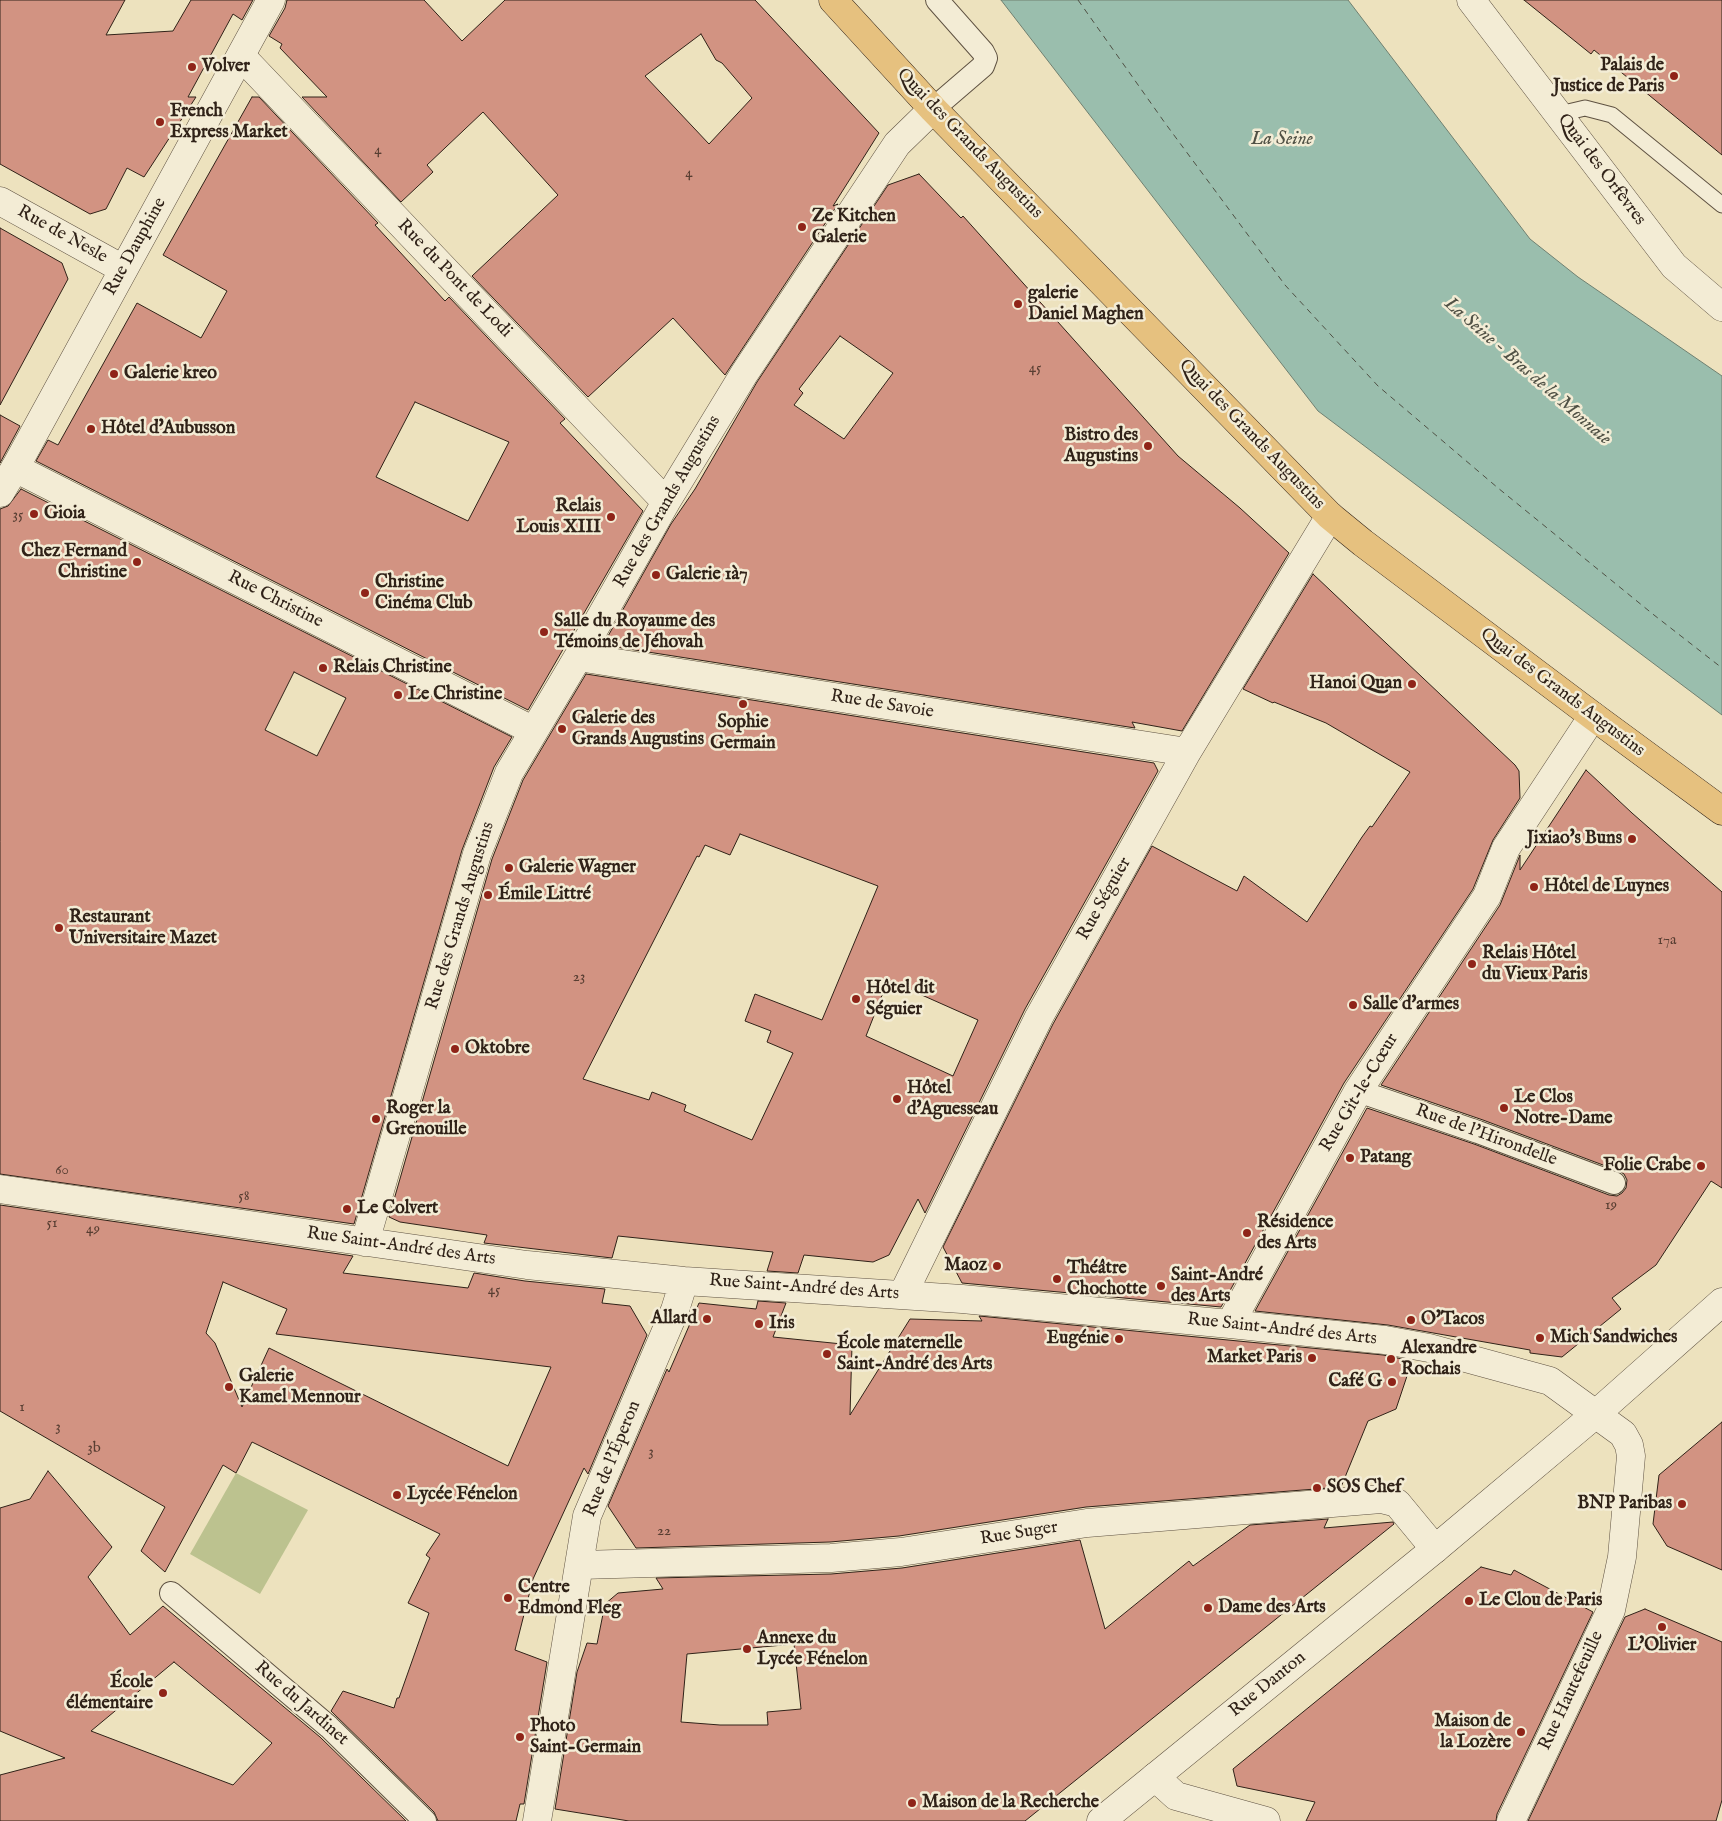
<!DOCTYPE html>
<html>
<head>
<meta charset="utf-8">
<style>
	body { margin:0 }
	canvas { display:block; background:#ede2be }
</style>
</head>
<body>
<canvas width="1722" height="1821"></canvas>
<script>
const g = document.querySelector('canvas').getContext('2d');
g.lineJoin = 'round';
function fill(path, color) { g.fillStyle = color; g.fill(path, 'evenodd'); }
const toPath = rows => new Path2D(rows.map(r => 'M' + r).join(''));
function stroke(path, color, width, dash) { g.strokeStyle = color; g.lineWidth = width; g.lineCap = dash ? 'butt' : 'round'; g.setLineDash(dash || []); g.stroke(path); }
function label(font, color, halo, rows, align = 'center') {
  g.font = font + ' "IM FELL English",serif'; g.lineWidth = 5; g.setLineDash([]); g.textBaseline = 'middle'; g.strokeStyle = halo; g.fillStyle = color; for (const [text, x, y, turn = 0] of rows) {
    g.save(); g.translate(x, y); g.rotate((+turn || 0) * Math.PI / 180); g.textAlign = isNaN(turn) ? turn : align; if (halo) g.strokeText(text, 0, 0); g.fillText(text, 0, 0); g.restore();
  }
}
fill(toPath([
	[236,1473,308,1510,260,1594,190,1554]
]), '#bcc28f');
const water = toPath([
	[1001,0,1348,0,1530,239,1578,277,1722,376,1722,715,1318,411,1001,0]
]);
fill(water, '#9abead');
stroke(water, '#708071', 1);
stroke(toPath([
	[1078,0,1165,123,1285,285,1378,386,1498,488,1654,615,1722,668]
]), '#505145', 1, [6, 5]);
const building = toPath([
	[0,0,125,0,106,35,173,31,191,0,253,0,242,20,233,14,188,97,196,97,144,177,127,168,106,209,90,214,0,164,0,0],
	[287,0,424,0,462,41,505,0,755,0,879,133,833,206,838,204,725,375,673,318,588,397,472,276,558,195,483,112,427,165,433,172,401,202,302,97,327,97,280,48,282,44,269,36,285,8,287,0],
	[701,34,716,60,722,63,752,98,709,144,645,76,701,34],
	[1524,0,1722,0,1722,155,1594,50,1591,54,1524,0],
	[252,97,259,97,378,223,375,225,445,301,449,297,565,419,560,423,643,511,528,710,36,461,48,440,58,445,137,303,201,338,227,291,163,255,252,97],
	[415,402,509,442,468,521,376,477,415,402],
	[919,174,961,218,963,216,1178,456,1240,508,1289,553,1182,731,1132,722,1135,728,603,645,671,524,695,489,757,382,888,185,919,174],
	[840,336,893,373,844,439,794,405,803,393,799,389,840,336],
	[0,228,62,263,68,279,0,405,0,228],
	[0,415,20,426,0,463,0,415],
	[21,489,512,737,494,767,462,850,354,1224,0,1174,0,509,8,506,21,489],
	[294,672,346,698,317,756,265,730,294,672],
	[1313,574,1515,765,1519,771,1520,798,1493,840,1473,889,1344,1083,1221,1307,962,1283,943,1247,1053,1024,1152,846,1237,891,1244,876,1307,922,1362,837,1370,826,1372,827,1410,772,1326,723,1274,702,1273,703,1243,689,1313,574],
	[586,674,1154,763,1158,771,1025,1009,925,1213,918,1199,889,1255,873,1262,804,1255,798,1273,767,1271,773,1252,618,1236,612,1258,484,1243,487,1235,400,1222,389,1217,492,859,523,780,586,674],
	[740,834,878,886,822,1020,755,994,745,1021,771,1031,767,1042,793,1053,752,1140,684,1111,686,1105,652,1092,649,1100,583,1079,697,856,699,857,705,845,730,855,740,834],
	[888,980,978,1020,953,1076,866,1036,888,980],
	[1586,770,1632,813,1722,892,1722,1188,1711,1181,1656,1265,1612,1298,1621,1309,1562,1357,1530,1353,1530,1350,1388,1325,1255,1311,1367,1108,1474,1144,1609,1195,1617,1196,1622,1193,1626,1188,1627,1180,1624,1174,1619,1171,1483,1120,1381,1085,1500,905,1520,855,1520,870,1586,770],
	[0,1205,353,1256,343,1273,468,1288,474,1273,525,1281,605,1289,602,1303,630,1306,647,1335,588,1474,584,1468,533,1579,515,1650,547,1662,524,1804,520,1804,516,1821,438,1821,434,1812,331,1711,343,1691,394,1708,397,1698,399,1698,429,1613,408,1603,430,1558,426,1555,440,1534,252,1442,236,1473,223,1465,165,1572,141,1551,165,1507,0,1411,0,1205],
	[223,1282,287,1309,276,1334,551,1367,508,1466,269,1348,242,1407,215,1343,206,1333,223,1282],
	[758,1301,786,1303,773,1337,852,1345,850,1415,910,1319,982,1321,979,1316,1228,1340,1383,1355,1412,1361,1396,1409,1368,1421,1341,1487,1086,1507,899,1536,830,1542,636,1548,608,1506,667,1369,669,1372,699,1303,756,1309,758,1301],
	[1722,1422,1722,1570,1667,1546,1653,1524,1659,1475,1722,1422],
	[48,1471,112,1547,88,1577,130,1635,163,1606,320,1737,406,1821,0,1821,0,1775,65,1758,0,1731,0,1508,30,1499,48,1471],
	[174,1662,272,1743,233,1785,91,1731,174,1662],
	[1328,1519,1324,1528,1393,1522,1394,1524,1025,1821,629,1821,555,1809,577,1672,587,1643,597,1644,605,1604,618,1593,663,1589,656,1578,831,1574,902,1568,1080,1540,1105,1629,1189,1561,1193,1566,1250,1525,1328,1519],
	[794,1644,801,1709,767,1712,768,1725,720,1725,681,1722,687,1654,794,1644],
	[1481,1567,1511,1575,1514,1570,1593,1612,1497,1814,1496,1821,1306,1821,1315,1802,1237,1786,1233,1769,1481,1567],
	[1645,1609,1722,1642,1722,1800,1716,1821,1528,1821,1625,1617,1645,1609]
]);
fill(building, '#d29382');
stroke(building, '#302218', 1);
const service = toPath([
	[1560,117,1568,112,1585,108,1612,115,1722,205]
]);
const pedestrian = toPath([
	[933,109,983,66,986,58,983,52,937,0],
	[1358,1091,1478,1132,1614,1183],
	[171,1593,329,1727,425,1821]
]);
const minor = toPath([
	[1471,0,1674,266,1722,307],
	[241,56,666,502],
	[0,201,123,269],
	[15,468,534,731],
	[578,657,1187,752],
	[0,1189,527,1265,684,1281,962,1299,1230,1324,1385,1340,1429,1348,1550,1381,1623,1434,1629,1445,1631,1456,1622,1557,1611,1610,1511,1821],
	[365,1242,477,854,509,773,578,657,666,502,744,374,897,144,933,109],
	[903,1294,1039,1017,1187,752,1330,516],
	[1230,1324,1358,1091,1487,896,1506,848,1593,716],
	[580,1565,831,1558,901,1552,1087,1523,1381,1499,1397,1503,1435,1549],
	[1155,1777,1176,1796,1266,1821],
	[537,1821,587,1516,675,1310,684,1281]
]);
const tertiary = toPath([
	[0,493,15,468,271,0],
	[1101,1821,1435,1549,1597,1413,1722,1302]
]);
const primary = toPath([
	[833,0,933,109,1330,516,1363,543,1593,716,1722,811]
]);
stroke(service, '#5f5242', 17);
stroke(pedestrian, '#5f5242', 24);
stroke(minor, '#5f5242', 29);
stroke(tertiary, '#5f5242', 29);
stroke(primary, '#302218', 29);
stroke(service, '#f3ecd5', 15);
stroke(pedestrian, '#f3ecd5', 22);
stroke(minor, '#f3ecd5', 28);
stroke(tertiary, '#f3ecd5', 28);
stroke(primary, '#e6c17f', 28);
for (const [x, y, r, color] of [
	[192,67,5,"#8f2418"],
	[1674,76,5,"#8f2418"],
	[160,122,5,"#8f2418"],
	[802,227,5,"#8f2418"],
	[1018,304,5,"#8f2418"],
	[114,374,5,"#8f2418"],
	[91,429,5,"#8f2418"],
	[1148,446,5,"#8f2418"],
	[34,514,5,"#8f2418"],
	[611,517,5,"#8f2418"],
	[137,562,5,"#8f2418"],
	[656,575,5,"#8f2418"],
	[365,593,5,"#8f2418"],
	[544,632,5,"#8f2418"],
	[323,668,5,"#8f2418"],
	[1412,684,5,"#8f2418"],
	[398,695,5,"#8f2418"],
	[743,704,5,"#8f2418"],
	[562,729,5,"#8f2418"],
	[1632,839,5,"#8f2418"],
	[509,868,5,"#8f2418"],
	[1534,887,5,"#8f2418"],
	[488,895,5,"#8f2418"],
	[59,928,5,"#8f2418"],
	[1472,964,5,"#8f2418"],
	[856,999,5,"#8f2418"],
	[1353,1005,5,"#8f2418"],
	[455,1049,5,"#8f2418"],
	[897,1099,5,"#8f2418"],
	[1504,1108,5,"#8f2418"],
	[376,1119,5,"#8f2418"],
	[1350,1158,5,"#8f2418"],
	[1701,1166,5,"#8f2418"],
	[347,1209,5,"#8f2418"],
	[1247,1233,5,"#8f2418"],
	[997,1266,5,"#8f2418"],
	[1057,1279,5,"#8f2418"],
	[1161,1286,5,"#8f2418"],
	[707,1319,5,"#8f2418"],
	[1411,1320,5,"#8f2418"],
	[759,1324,5,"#8f2418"],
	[1540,1338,5,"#8f2418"],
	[1119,1339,5,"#8f2418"],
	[827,1354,5,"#8f2418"],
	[1312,1358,5,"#8f2418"],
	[1391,1359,5,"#8f2418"],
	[1392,1382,5,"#8f2418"],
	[229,1387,5,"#8f2418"],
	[1317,1488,5,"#8f2418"],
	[397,1495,5,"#8f2418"],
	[1682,1504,5,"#8f2418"],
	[508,1598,5,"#8f2418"],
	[1469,1601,5,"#8f2418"],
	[1208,1608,5,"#8f2418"],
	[1662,1627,5,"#8f2418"],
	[747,1649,5,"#8f2418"],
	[163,1693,5,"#8f2418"],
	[1521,1732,5,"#8f2418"],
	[520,1737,5,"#8f2418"],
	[912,1803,5,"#8f2418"]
]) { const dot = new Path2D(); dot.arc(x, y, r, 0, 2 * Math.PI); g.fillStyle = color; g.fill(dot); stroke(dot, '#f3ecd5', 2); }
label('15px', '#583e32', null, [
	["4",378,151],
	["4",689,174],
	["45",1035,369],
	["35",18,516],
	["17a",1667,941],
	["23",579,978],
	["60",62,1171],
	["58",244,1197],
	["19",1611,1206],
	["51",52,1224],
	["49",93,1230],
	["45",494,1291],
	["1",22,1408],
	["3",58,1428],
	["3b",94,1449],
	["3",651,1453],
	["22",664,1532]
]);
label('bold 18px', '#302218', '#f3ecd5', [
	["Palais de",1664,66,"right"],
	["Justice de Paris",1664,87,"right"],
	["Volver",202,67],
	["French",170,112],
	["Express Market",170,133],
	["Ze Kitchen",812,217],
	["Galerie",812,238],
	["galerie",1028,294],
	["Daniel Maghen",1028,315],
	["Galerie kreo",124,374],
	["Hôtel d'Aubusson",101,429],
	["Bistro des",1138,436,"right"],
	["Augustins",1138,457,"right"],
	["Relais",601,507,"right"],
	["Louis XIII",601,528,"right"],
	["Gioia",44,514],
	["Chez Fernand",127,552,"right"],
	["Christine",127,573,"right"],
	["Galerie 1à7",666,575],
	["Christine",375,583],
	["Cinéma Club",375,604],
	["Salle du Royaume des",554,622],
	["Témoins de Jéhovah",554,643],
	["Relais Christine",333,668],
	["Hanoi Quan",1402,684,"right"],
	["Le Christine",408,695],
	["Galerie des",572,719],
	["Grands Augustins",572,740],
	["Sophie",743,723,"center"],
	["Germain",743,744,"center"],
	["Jixiao's Buns",1622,839,"right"],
	["Galerie Wagner",519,868],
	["Hôtel de Luynes",1544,887],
	["Émile Littré",498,895],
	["Restaurant",69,918],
	["Universitaire Mazet",69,939],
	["Relais Hôtel",1482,954],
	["du Vieux Paris",1482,975],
	["Hôtel dit",866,989],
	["Séguier",866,1010],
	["Salle d'armes",1363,1005],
	["Oktobre",465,1049],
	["Hôtel",907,1089],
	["d'Aguesseau",907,1110],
	["Le Clos",1514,1098],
	["Notre-Dame",1514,1119],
	["Roger la",386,1109],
	["Grenouille",386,1130],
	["Patang",1360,1158],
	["Folie Crabe",1691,1166,"right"],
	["Le Colvert",357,1209],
	["Résidence",1257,1223],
	["des Arts",1257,1244],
	["Maoz",987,1266,"right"],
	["Théâtre",1067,1269],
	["Chochotte",1067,1290],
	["Saint-André",1171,1276],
	["des Arts",1171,1297],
	["Allard",697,1319,"right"],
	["O'Tacos",1421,1320],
	["Iris",769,1324],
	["Mich Sandwiches",1550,1338],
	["Eugénie",1109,1339,"right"],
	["École maternelle",837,1344],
	["Saint-André des Arts",837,1365],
	["Alexandre",1401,1349],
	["Rochais",1401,1370],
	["Market Paris",1302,1358,"right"],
	["Galerie",239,1377],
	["Kamel Mennour",239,1398],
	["Café G",1382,1382,"right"],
	["SOS Chef",1327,1488],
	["Lycée Fénelon",407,1495],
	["BNP Paribas",1672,1504,"right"],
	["Centre",518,1588],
	["Edmond Fleg",518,1609],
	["Le Clou de Paris",1479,1601],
	["Dame des Arts",1218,1608],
	["Annexe du",757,1639],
	["Lycée Fénelon",757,1660],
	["L'Olivier",1662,1646,"center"],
	["École",153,1683,"right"],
	["élémentaire",153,1704,"right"],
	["Maison de",1511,1722,"right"],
	["la Lozère",1511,1743,"right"],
	["Photo",530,1727],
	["Saint-Germain",530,1748],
	["Maison de la Recherche",922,1803]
], 'left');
label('18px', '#302218', '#f3ecd5', [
	["Quai des Grands Augustins",969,144,46],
	["Quai des Orfèvres",1601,170,53],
	["Rue de Nesle",62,235,29],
	["Rue Dauphine",136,247,-61],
	["Rue du Pont de Lodi",454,279,46],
	["Quai des Grands Augustins",1251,435,46],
	["Rue des Grands Augustins",668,502,-60],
	["Rue Christine",275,600,27],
	["Quai des Grands Augustins",1562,693,37],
	["Rue de Savoie",882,705,9],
	["Rue Séguier",1105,899,-61],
	["Rue des Grands Augustins",461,916,-73],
	["Rue Gît-le-Cœur",1360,1093,-59],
	["Rue de l'Hirondelle",1486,1136,20],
	["Rue Saint-André des Arts",401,1247,8],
	["Rue Saint-André des Arts",804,1288,4],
	["Rue Saint-André des Arts",1282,1330,6],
	["Rue de l'Éperon",613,1459,-68],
	["Rue Suger",1019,1534,-9],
	["Rue Danton",1268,1685,-39],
	["Rue Hautefeuille",1572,1691,-65],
	["Rue du Jardinet",301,1704,41]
]);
label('italic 19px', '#505145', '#f3ecd5', [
	["La Seine",1282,140],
	["La Seine - Bras de la Monnaie",1527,372,41]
]);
</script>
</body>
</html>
